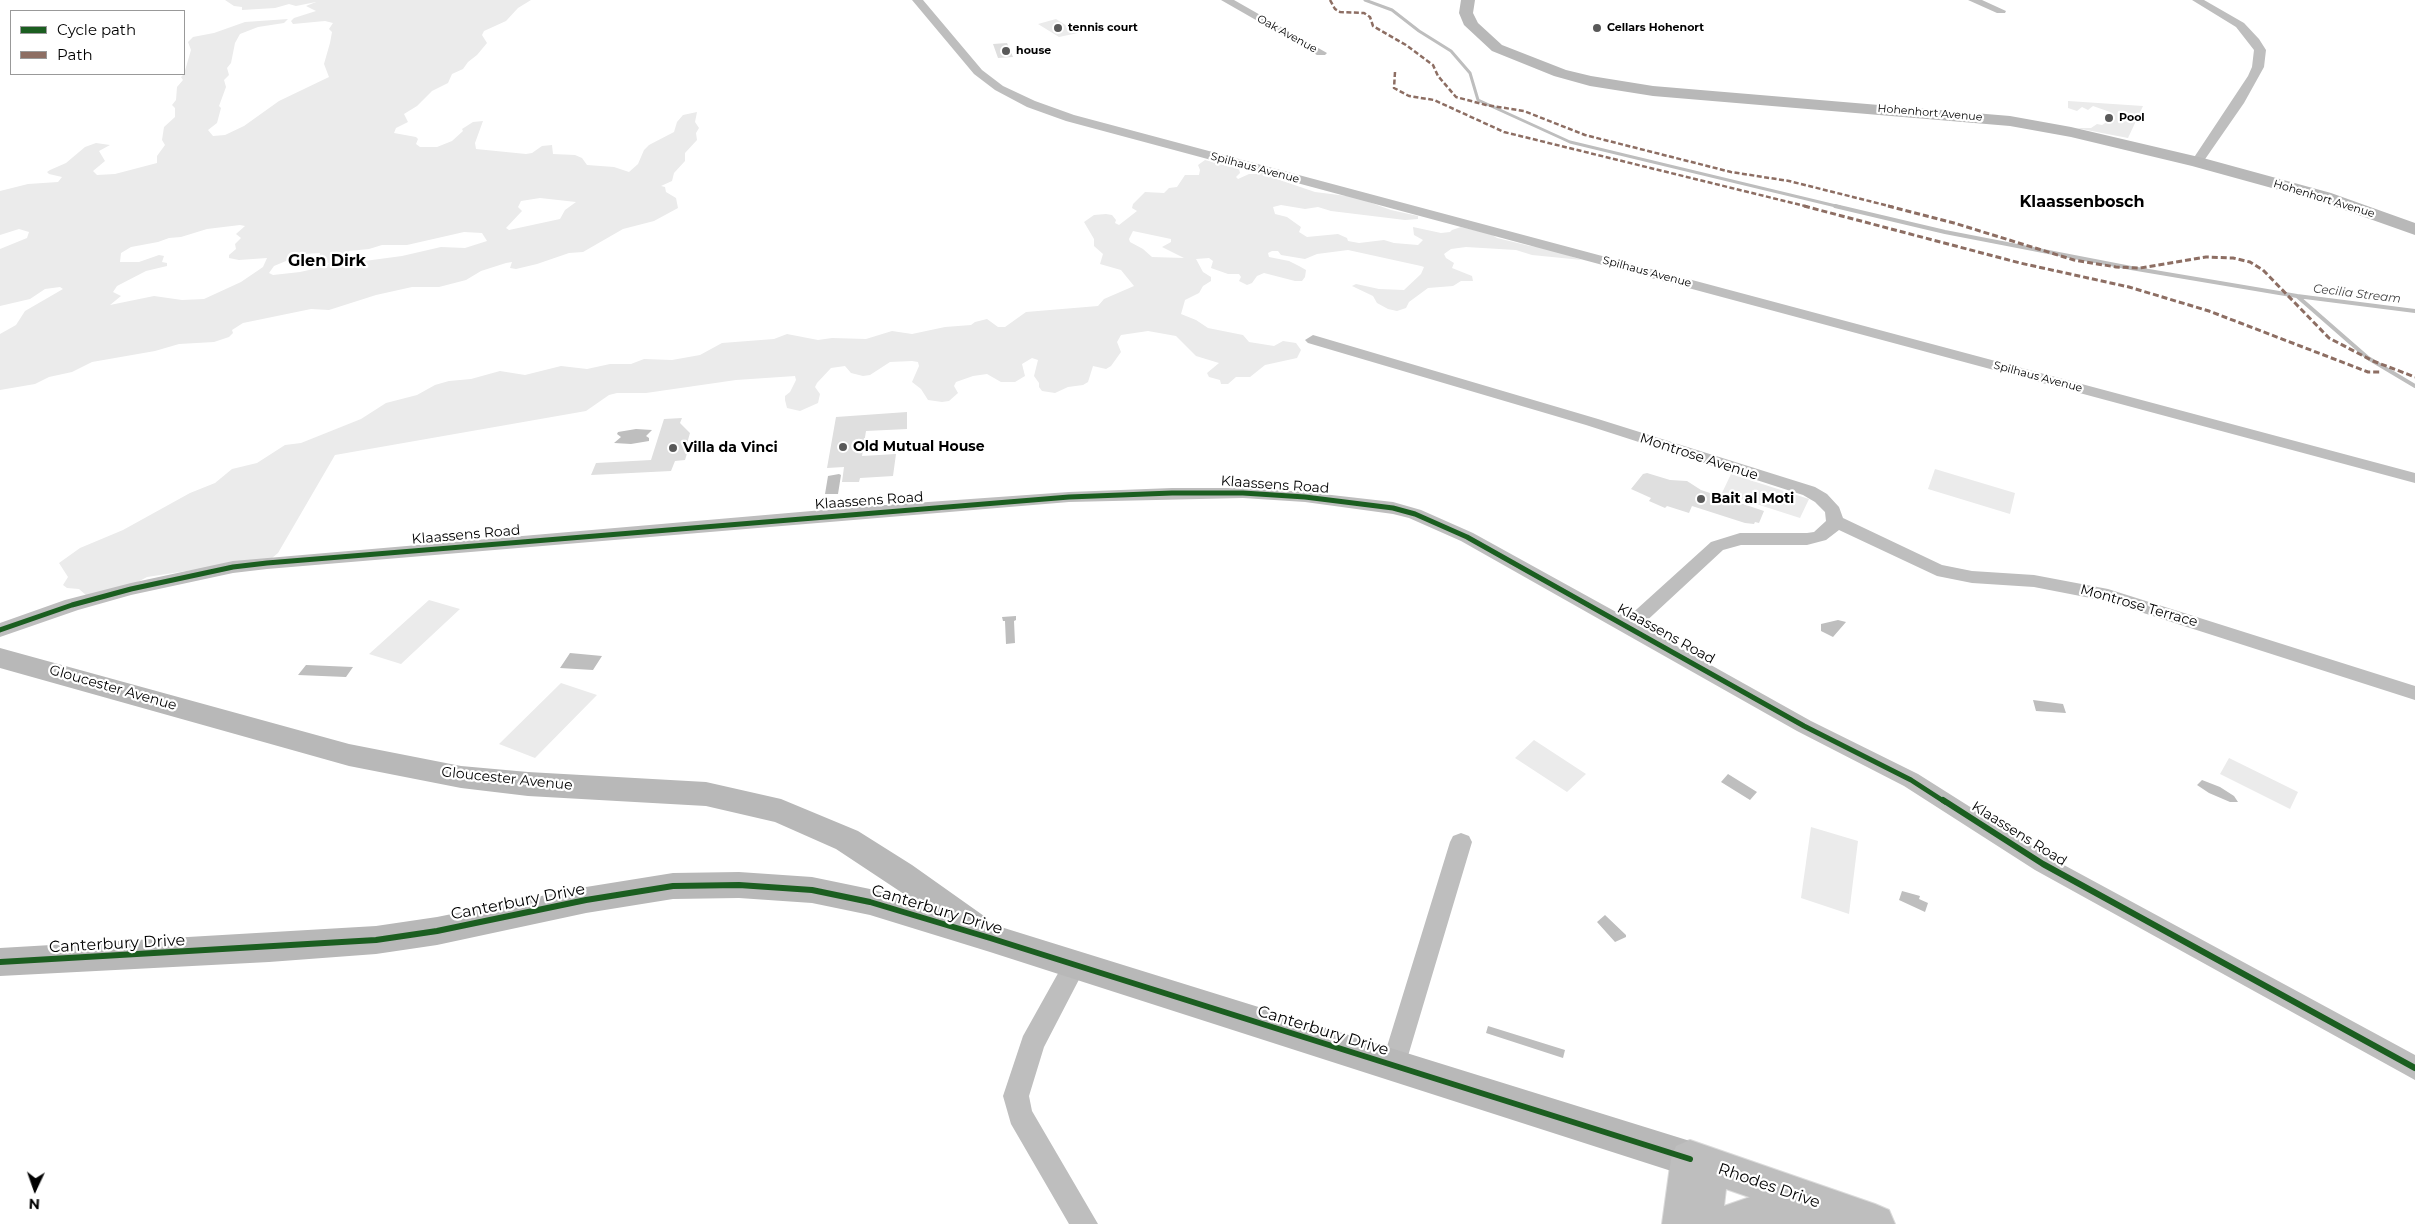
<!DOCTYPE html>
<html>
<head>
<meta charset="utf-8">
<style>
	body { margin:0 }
	#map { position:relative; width:2415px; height:1224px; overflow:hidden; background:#fff; font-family:Montserrat,sans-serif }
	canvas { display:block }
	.legend { position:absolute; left:10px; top:10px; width:175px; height:65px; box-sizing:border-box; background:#fff; border:1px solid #999; margin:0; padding:6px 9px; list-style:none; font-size:15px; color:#000 }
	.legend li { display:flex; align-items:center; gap:10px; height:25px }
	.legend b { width:25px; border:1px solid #999 }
	.north { position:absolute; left:10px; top:1164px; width:50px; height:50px; -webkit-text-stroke:4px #fff; paint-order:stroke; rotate:183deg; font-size:14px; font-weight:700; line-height:20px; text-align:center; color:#000 }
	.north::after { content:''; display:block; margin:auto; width:18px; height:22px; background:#000; clip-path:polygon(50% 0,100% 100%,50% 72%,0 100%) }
</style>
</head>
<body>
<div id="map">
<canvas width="2415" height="1224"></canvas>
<ul class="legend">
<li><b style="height:6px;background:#1b5e20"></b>Cycle path</li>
<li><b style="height:6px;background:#8d6e63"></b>Path</li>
</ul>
<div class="north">N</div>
</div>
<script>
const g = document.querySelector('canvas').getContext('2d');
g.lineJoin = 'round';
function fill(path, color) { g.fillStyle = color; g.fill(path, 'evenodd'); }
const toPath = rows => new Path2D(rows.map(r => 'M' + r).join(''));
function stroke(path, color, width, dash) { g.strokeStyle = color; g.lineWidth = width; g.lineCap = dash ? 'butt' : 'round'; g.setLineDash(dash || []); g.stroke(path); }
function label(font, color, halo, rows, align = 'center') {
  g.font = font + ' Montserrat,sans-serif'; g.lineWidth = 4.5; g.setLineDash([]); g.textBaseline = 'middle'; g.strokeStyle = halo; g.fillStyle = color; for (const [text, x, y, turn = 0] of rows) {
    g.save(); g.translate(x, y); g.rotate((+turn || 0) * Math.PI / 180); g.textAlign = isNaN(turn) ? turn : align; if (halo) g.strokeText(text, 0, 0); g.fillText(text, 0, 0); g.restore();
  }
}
fill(toPath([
	[225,0,531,0,518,8,506,21,484,31,482,35,487,43,477,55,468,62,463,69,452,74,448,83,432,91,417,106,404,114,408,122,396,128,394,133,416,137,418,139,416,144,420,147,437,147,452,141,463,131,462,129,473,122,483,121,475,143,476,149,526,154,532,153,542,146,552,145,553,154,575,155,582,158,587,165,614,167,629,172,638,164,644,150,649,145,674,132,677,122,683,115,697,112,695,122,699,128,696,133,697,140,685,153,685,161,674,173,672,181,661,186,665,187,666,192,676,198,678,208,654,221,623,229,583,252,569,253,537,264,516,269,510,268,512,262,506,263,481,271,466,280,439,287,412,287,376,295,329,310,311,309,243,323,232,330,233,333,229,337,214,342,179,344,155,351,92,362,72,372,49,377,35,384,0,390,0,334,16,325,25,311,63,289,60,287,45,289,30,299,0,306,0,249,27,238,29,232,19,229,0,235,0,191,28,184,58,182,62,177,49,174,47,172,50,170,66,163,85,147,96,143,110,145,99,151,105,161,93,171,97,175,115,174,157,163,157,156,165,145,162,140,164,127,175,117,175,108,172,105,176,100,177,87,183,80,181,77,184,74,191,50,188,42,193,37,214,33,245,22,288,19,284,23,258,27,240,34,235,43,231,63,227,68,229,75,224,80,226,87,219,106,221,108,217,123,208,130,213,136,225,135,244,126,279,101,329,77,324,64,330,43,332,32,329,29,333,23,325,21,293,24,291,21,294,18,316,11,306,6,316,2,296,6,289,4,275,8,242,10,242,7,234,6],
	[540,198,576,202,565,210,560,219,509,230,506,228,522,211,518,207,521,201],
	[240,225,245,226,236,234,241,238,235,244,236,249,229,255,229,258,239,260,267,258,263,267,241,282,204,299,182,300,154,296,110,305,121,296,113,292,117,286,146,271,167,266,167,263,162,262,164,256,159,255,139,262,120,262,121,253,131,247,158,242,169,238,181,237,207,229],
	[464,232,482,233,487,241,465,248,441,247,402,256,342,264,349,251,369,249,382,245,407,245],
	[320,253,319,261,329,263,327,266,300,272,273,275,269,273,274,266,286,261,304,254],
	[1056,19,1078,33,1059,37,1038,24],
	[2068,101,2143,106,2128,138,2076,128,2091,128,2097,124,2102,125,2113,118,2106,115,2110,112,2093,106,2088,110,2082,107,2077,111,2068,108],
	[1205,160,1239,169,1240,173,1236,177,1238,179,1249,174,1262,174,1315,192,1355,197,1391,210,1418,216,1418,219,1405,220,1331,211,1318,207,1305,209,1281,205,1273,207,1275,214,1287,217,1301,227,1299,232,1307,237,1338,234,1347,238,1348,241,1359,243,1384,240,1394,243,1418,245,1423,240,1414,235,1413,227,1441,233,1450,232,1452,230,1461,227,1491,234,1497,238,1530,246,1543,247,1582,260,1532,255,1516,250,1466,247,1451,249,1444,254,1446,258,1454,263,1452,268,1472,276,1473,281,1461,281,1453,286,1428,288,1409,302,1406,308,1397,311,1388,309,1377,303,1373,296,1352,286,1356,284,1379,289,1404,290,1421,274,1424,267,1421,266,1348,250,1317,254,1305,259,1281,255,1278,251,1272,251,1268,253,1269,257,1289,261,1299,266,1306,270,1305,277,1302,281,1295,281,1264,273,1257,276,1252,283,1247,285,1239,281,1241,277,1239,274,1228,274,1211,268,1213,261,1209,258,1196,259,1203,272,1211,277,1211,281,1203,286,1199,293,1185,300,1181,314,1196,320,1208,328,1243,335,1249,342,1274,346,1283,341,1296,343,1301,350,1297,358,1265,365,1250,377,1236,377,1228,384,1221,384,1220,380,1209,377,1207,373,1219,363,1196,356,1176,336,1148,331,1121,335,1117,342,1121,352,1111,366,1106,369,1093,366,1088,382,1083,385,1068,387,1055,393,1042,391,1039,387,1039,383,1034,376,1038,360,1032,358,1022,364,1025,376,1015,382,1001,382,987,374,973,376,956,382,954,386,958,393,949,401,942,402,928,400,921,389,912,382,919,366,918,362,912,361,890,362,870,375,863,376,851,373,845,366,831,368,817,383,815,387,820,394,818,403,800,411,787,408,785,400,785,396,790,392,796,380,795,376,736,380,646,393,617,393,609,395,586,411,335,455,278,553,272,558,147,577,134,584,87,596,79,589,67,588,63,585,68,577,59,563,80,548,123,530,190,493,215,483,232,469,257,463,285,445,301,443,361,419,386,403,417,395,435,385,449,381,471,379,500,371,525,375,561,366,587,369,610,364,631,364,644,359,672,360,700,355,722,343,774,339,787,334,818,340,832,338,866,339,892,331,912,334,945,327,971,325,975,322,987,319,998,327,1005,327,1026,312,1098,306,1104,299,1134,286,1121,270,1100,264,1103,254,1094,246,1094,239,1084,222,1094,215,1106,214,1112,215,1116,220,1115,223,1119,225,1137,211,1132,208,1133,204,1145,192,1164,193,1169,188,1177,187,1185,175,1199,175,1200,170,1198,165],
	[1133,231,1171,239,1171,242,1162,247,1184,258,1152,257,1143,249,1130,242,1129,239],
	[1935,469,2015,493,2010,514,1928,489],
	[1731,474,1809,499,1800,518,1722,493],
	[429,600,460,609,401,664,369,654],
	[561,683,597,695,535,758,499,744],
	[1534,740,1586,774,1567,792,1515,758],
	[2229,758,2298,792,2290,809,2220,774],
	[1811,827,1858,841,1849,914,1801,898]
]), '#ebebeb');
fill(toPath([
	[636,429,652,430,646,436,649,438,649,441,631,444,614,443,621,437,617,434,618,432],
	[839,474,841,475,838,494,825,494,828,476],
	[1016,616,1016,620,1014,621,1015,643,1006,644,1005,621,1003,621,1002,617],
	[1838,620,1846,622,1833,637,1821,631,1821,624],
	[570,653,602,656,593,670,560,668],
	[306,665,353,667,346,677,298,675],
	[2033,700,2063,704,2066,713,2036,711],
	[1728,774,1757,792,1750,800,1721,782],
	[2202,780,2220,787,2234,796,2238,802,2230,802,2209,793,2197,785],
	[1902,891,1920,896,1919,899,1928,903,1925,912,1899,900],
	[1605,915,1626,935,1626,937,1615,942,1597,922],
	[1488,1026,1565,1050,1563,1058,1486,1033]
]), '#bebebe');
stroke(toPath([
	[1365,0,1392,10,1419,31,1451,51,1470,73,1478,100,1570,142,1840,207]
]), '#bebebe', 3);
stroke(toPath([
	[1835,206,1945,232,2131,268,2297,296,2368,358,2415,386],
	[2297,296,2415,311]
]), '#bebebe', 4);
fill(toPath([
	[1007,43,1013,57,998,58,993,44],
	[907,412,907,429,866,431,862,456,896,454,893,476,860,478,859,482,842,482,844,467,827,468,836,417],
	[682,418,680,423,690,433,686,447,689,447,685,460,675,461,671,471,591,475,596,463,651,460,664,419],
	[1647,473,1670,480,1687,481,1701,490,1764,511,1759,523,1755,522,1754,524,1745,523,1692,506,1689,513,1667,506,1665,508,1649,501,1651,498,1631,489,1643,474]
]), '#dfdfdf');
const primary = toPath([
	[1690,1140,1875,1204,1889,1210,1895,1224,1662,1224,1671,1159,1676,1146,1690,1140],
	[1726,1189,1749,1197,1750,1197,1724,1206,1726,1189]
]);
stroke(primary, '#dbdbdb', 2);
fill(toPath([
	[912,0,923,0,982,70,1003,86,1035,101,1074,115,2415,473,2415,483,1066,121,1027,107,995,90,974,74,912,0],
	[1221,0,1234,0,1327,53,1325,55,1317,55,1221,0],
	[1968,0,1982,0,2006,11,2005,13,1997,13,1968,0],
	[2192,0,2204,0,2244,23,2259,39,2266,50,2264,67,2244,103,2201,165,2197,166,2191,162,2248,76,2252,67,2254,50,2236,27,2192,0],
	[1313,335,1598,419,1815,487,1827,494,1839,507,1843,518,1942,565,1972,571,2034,575,2108,589,2415,686,2415,700,2106,601,2034,587,1972,583,1937,576,1839,530,1826,540,1807,545,1741,545,1723,550,1641,626,1811,721,1918,774,2051,858,2415,1055,2415,1080,2035,870,1904,786,1797,731,1461,541,1409,518,1393,514,1305,502,1243,498,1069,502,267,569,233,573,131,595,78,610,0,637,0,623,65,600,131,583,233,561,858,507,1069,492,1172,488,1243,488,1305,492,1393,502,1421,510,1473,533,1627,618,1711,542,1740,533,1807,533,1814,532,1826,521,1825,512,1815,502,1803,495,1586,425,1308,343,1305,340,1313,335],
	[1461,833,1469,836,1472,842,1405,1066,1402,1074,1393,1078,1384,1074,1381,1066,1450,842,1453,836,1461,833],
	[1074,956,1082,959,1086,966,1044,1047,1029,1096,1032,1111,1098,1224,1069,1224,1011,1124,1003,1096,1023,1036,1066,959,1074,956]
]), '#bebebe');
fill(toPath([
	[1461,0,1475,0,1473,13,1478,23,1502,45,1566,70,1591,76,1653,86,2010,116,2071,127,2203,158,2331,193,2415,223,2415,235,2319,201,2192,166,2071,137,2010,126,1653,96,1590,86,1554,76,1492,51,1464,25,1459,13,1461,0],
	[0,648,349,744,461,766,528,772,706,782,781,799,858,831,912,865,984,916,988,923,1690,1141,1703,1146,1708,1159,1703,1172,1690,1177,990,952,870,915,812,903,739,898,673,899,586,913,437,945,376,954,269,962,0,976,0,948,376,926,437,917,586,887,673,873,739,872,812,877,870,889,916,902,836,849,775,822,706,806,528,796,461,788,349,766,0,668,0,648]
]), '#b8b8b8');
fill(primary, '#bebebe');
stroke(toPath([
	[1330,0,1335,9,1340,12,1364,13,1370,17,1373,26,1406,45,1433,65,1438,76,1456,97,1486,105,1524,111,1585,135,1731,172,1789,181,1893,207],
	[1395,72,1394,88,1409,96,1434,100,1504,132,1809,207]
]), '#8d6e63', 2.5, [5, 2.5]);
stroke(toPath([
	[1804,206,2020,263,2129,287,2209,311,2368,372,2382,372],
	[1888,206,1954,223,2074,260,2116,267,2140,268,2206,257,2233,258,2250,262,2263,270,2329,338,2373,361,2415,377]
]), '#8d6e63', 3, [6, 3]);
stroke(toPath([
	[0,630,72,605,131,589,233,567,267,563,1069,497,1172,493,1243,493,1305,497,1393,508,1415,514,1467,537,1804,726,1911,780,1945,802]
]), '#1b5e20', 5);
stroke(toPath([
	[1943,800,2043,864,2415,1068],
	[0,962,376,940,437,931,586,900,673,886,739,885,812,890,870,902,990,938,1690,1159]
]), '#1b5e20', 6);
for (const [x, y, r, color] of [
	[1058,28,5,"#595959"],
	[1597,28,5,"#595959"],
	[1006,51,5,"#595959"],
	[2109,118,5,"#595959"],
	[843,447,5,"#595959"],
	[673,448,5,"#595959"],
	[1701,499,5,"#595959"]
]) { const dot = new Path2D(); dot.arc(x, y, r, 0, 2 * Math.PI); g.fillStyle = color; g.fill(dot); stroke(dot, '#fff', 2); }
label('bold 11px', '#000', '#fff', [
	["tennis court",1068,28],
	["Cellars Hohenort",1607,28],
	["house",1016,51],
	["Pool",2119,118]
], 'left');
label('11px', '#000', '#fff', [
	["Oak Avenue",1287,34,29],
	["Hohenhort Avenue",1930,113,5],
	["Spilhaus Avenue",1255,168,15],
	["Hohenhort Avenue",2324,199,17],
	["Spilhaus Avenue",1647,272,15],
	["Spilhaus Avenue",2038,377,15]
]);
label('italic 12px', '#434343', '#fff', [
	["Cecilia Stream",2357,294,7]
]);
label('bold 14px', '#000', '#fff', [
	["Old Mutual House",853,447],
	["Villa da Vinci",683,448],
	["Bait al Moti",1711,499]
], 'left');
label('14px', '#000', '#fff', [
	["Montrose Avenue",1699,457,18],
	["Klaassens Road",1275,485,4],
	["Klaassens Road",869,501,-4],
	["Klaassens Road",466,535,-5],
	["Montrose Terrace",2139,606,16],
	["Klaassens Road",1666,634,29],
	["Gloucester Avenue",113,688,16],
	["Gloucester Avenue",507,779,6],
	["Klaassens Road",2019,834,32]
]);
label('bold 16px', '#000', '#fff', [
	["Klaassenbosch",2082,202],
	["Glen Dirk",327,261]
]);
label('16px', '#000', '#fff', [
	["Canterbury Drive",518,902,-11],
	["Canterbury Drive",937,910,17],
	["Canterbury Drive",117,944,-3],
	["Canterbury Drive",1323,1031,17],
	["Rhodes Drive",1769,1186,19]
]);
</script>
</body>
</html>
